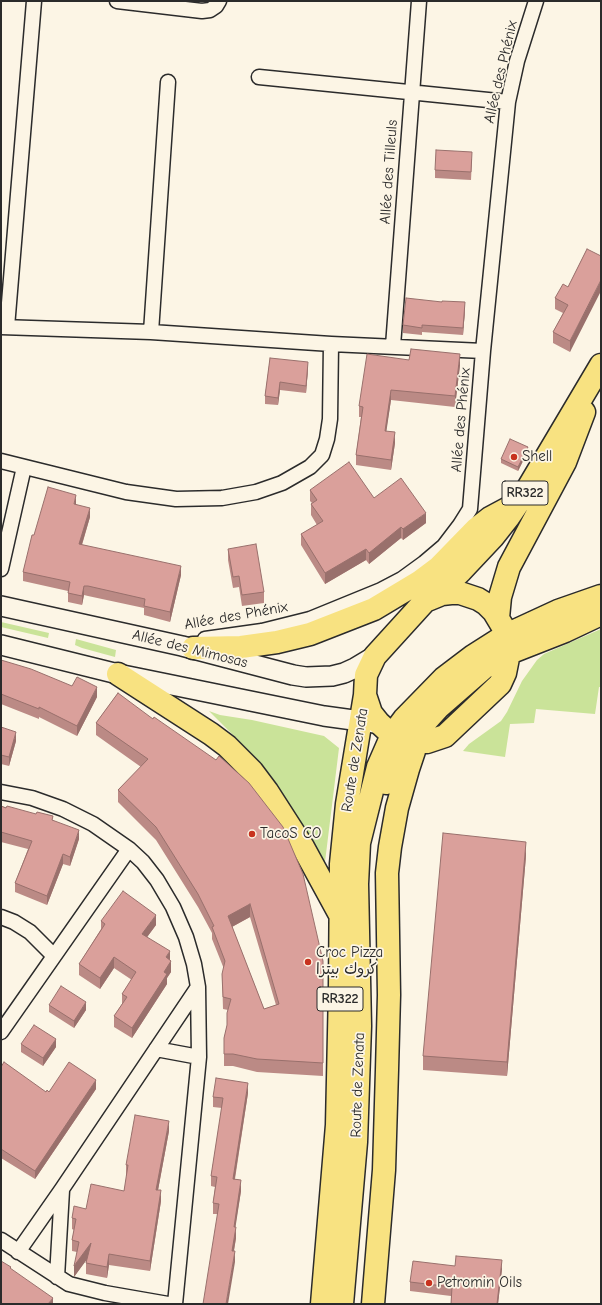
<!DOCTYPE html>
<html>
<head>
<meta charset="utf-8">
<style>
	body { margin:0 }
	#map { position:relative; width:602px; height:1305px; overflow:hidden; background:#fcf5e5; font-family:"Comic Neue",sans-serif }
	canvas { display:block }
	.frame { position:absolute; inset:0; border:2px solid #2b2b2b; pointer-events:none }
</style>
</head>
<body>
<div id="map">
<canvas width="602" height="1305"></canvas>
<div class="frame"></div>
</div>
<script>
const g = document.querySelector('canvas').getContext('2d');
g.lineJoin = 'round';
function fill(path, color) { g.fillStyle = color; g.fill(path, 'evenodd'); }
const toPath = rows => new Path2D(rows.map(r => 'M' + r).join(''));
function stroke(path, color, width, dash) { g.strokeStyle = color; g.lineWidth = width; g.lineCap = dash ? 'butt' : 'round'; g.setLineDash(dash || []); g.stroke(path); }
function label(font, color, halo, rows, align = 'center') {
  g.font = font + ' "Comic Neue","Playpen Sans Arabic",sans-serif'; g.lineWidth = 3.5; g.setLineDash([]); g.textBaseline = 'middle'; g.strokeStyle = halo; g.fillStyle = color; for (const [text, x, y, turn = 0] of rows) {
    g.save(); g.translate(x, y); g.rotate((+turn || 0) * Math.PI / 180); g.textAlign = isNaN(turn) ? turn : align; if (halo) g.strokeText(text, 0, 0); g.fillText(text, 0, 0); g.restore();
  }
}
fill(toPath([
	[1,622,49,633,48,638,1,627],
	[601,629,601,687,599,687,595,714,536,709,534,723,510,724,505,757,463,751,469,744,501,721,507,712,522,681,537,660,544,654],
	[76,639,116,650,115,657,82,648,75,645],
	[209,711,220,715,252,720,324,736,339,748,325,862,316,850,280,792,238,740]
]), '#cae399');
const minor = toPath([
	[117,1,202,11,210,10,216,6,219,1],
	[259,77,508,102],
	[1,327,151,332,331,344,483,351],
	[7,327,34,1],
	[151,332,168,82],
	[393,346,419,1],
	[1,461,126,492,176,499,222,498,256,492,282,483,310,467,322,455,327,439,330,419,331,344],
	[1,569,24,467],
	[205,639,262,631,310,619,381,590,402,579,424,563,444,546,460,525,470,509,483,351,508,102,517,61,536,1],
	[1,792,32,798,63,809,93,824,129,849,143,862,157,880,173,907,186,937,194,964,198,987,199,1057,175,1304],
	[1,917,14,922,30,932,54,956],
	[1,1032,129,849],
	[156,1049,199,1057],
	[1,1240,69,1284,105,1293,168,1304],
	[18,1252,62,1189,198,987],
	[57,1277,62,1190]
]);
const secondary = toPath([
	[1,606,182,646,293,675,306,677,332,676,344,673,355,668,375,656],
	[1,645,118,674,324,716,375,723]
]);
const primary = toPath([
	[451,593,460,593,478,599,486,604,494,612,503,627,508,644,509,653,505,673,500,684,445,736,427,742,408,741,392,735,379,723,371,713,365,695,366,675,375,656,425,601,442,594,451,593],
	[434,597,461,571,493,537,508,518,525,493,601,365],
	[498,618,500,597,509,567,565,462,584,412],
	[193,648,241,647,277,642,310,634,374,609,419,582,439,567,476,529,490,518,518,503],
	[118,674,211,734,227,746,252,771,267,791,303,847,339,913],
	[386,783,408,741,438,708,485,667,509,653,565,631,601,614],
	[322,1304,337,1125,340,988,341,864,347,804,365,695],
	[342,1304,356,1142,360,1026,357,884,359,843,378,767,392,735,404,719,444,678,473,656,506,635,558,611,601,596],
	[373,1304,384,1170,387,1070,389,995,387,873,390,847,397,808,408,769,414,751]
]);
stroke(minor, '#2b2b2b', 17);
stroke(secondary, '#2b2b2b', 22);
stroke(primary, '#2b2b2b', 25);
stroke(minor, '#fcf5e5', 14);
stroke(secondary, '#fcf5e5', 19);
stroke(primary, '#f8e281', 22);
fill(toPath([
	[472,159,471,180,435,178,435,170],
	[601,160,601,174,600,173,600,162],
	[587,249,570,352,553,343,553,332,563,313,555,309,555,298,568,287],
	[442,302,465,310,463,335,422,332,422,335,403,333,403,325],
	[270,358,308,369,306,393,280,390,278,405,265,404,265,396],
	[409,360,460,365,455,407,391,400,386,431,395,443,391,470,356,465,356,455,361,417,359,417,359,406],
	[528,451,518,471,501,463,501,459],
	[310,490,374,498,426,523,403,540,401,538,369,564,366,560,325,584,301,545,301,534,317,525,311,515,311,504,312,503,310,501],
	[76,504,90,517,82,545,181,575,170,622,144,615,144,608,88,596,84,595,82,605,68,602,68,591,23,581,23,572,34,535],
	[228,549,264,592,264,603,242,606,239,587,233,588,228,560],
	[1,660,97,697,77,736,39,717,39,719,1,704],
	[118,693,323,961,323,1076,257,1072,233,1066,224,1066,224,1038,227,1026,228,1010,223,1009,222,974,224,969,212,939,212,933,198,907,156,840,118,802,118,790,141,767,96,735,96,723],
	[250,917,276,1005,264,1009,232,927],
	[1,727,16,741,9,766,1,764],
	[1,806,53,820,79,839,70,866,63,864,47,905,15,892,15,883,28,849,1,842],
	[526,856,507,1076,423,1070,423,1056],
	[101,921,156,925,147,937,170,960,171,972,167,978,167,984,132,1038,114,1027,114,1016,122,1004,122,994,132,980,114,968,100,989,79,975,79,964,101,929],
	[49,1005,86,1010,74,1028,49,1012],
	[21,1044,56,1047,43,1066,21,1052],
	[1,1067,46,1092,96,1089,35,1179,1,1158],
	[248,1093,235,1179,241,1191,235,1227,236,1238,234,1251,235,1262,217,1214,213,1214,213,1203,215,1187,211,1186,211,1176,222,1108,213,1107,213,1097],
	[169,1131,158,1190,161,1201,150,1271,109,1265,107,1278,86,1274,86,1260,74,1277,77,1252,72,1251,72,1240,74,1230,72,1229,72,1218,86,1209,124,1191,127,1176,126,1176,126,1165],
	[455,1266,502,1269,498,1304,451,1304,451,1296,410,1291,410,1282]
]), '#bb8a85');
fill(toPath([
	[601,280,601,291,570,352,570,341],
	[465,302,465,310,463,335,463,328],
	[460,354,460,365,455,407,455,396],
	[308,362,308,369,306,393,306,386],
	[280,382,280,390,278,405,278,398],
	[391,390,391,400,385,441,385,431],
	[395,432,395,443,391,470,391,460],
	[528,447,528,451,518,471,518,467],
	[76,495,76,505,74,504],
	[90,508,90,517,79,554,79,544],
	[426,513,426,523,403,540,403,529],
	[401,527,401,538,369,564,369,553],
	[366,549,366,560,325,584,325,573],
	[181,566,181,575,170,622,170,612],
	[84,586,84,595,82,605,82,596],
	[97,687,97,697,77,736,77,726],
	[16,732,16,741,9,766,9,757],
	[79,830,79,839,70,866,70,857],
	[526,842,526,856,507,1076,507,1062],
	[63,854,63,864,47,905,47,896],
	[250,904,250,917,228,929,228,916],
	[156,915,156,925,142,944,142,934],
	[170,951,170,962,166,957],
	[114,957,114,968,100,989,100,978],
	[171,961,171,972,167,978,167,984,132,1038,132,1028,164,972],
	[86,1002,86,1010,74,1028,74,1021],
	[56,1039,56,1047,43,1066,43,1058],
	[96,1080,96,1089,35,1179,35,1171],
	[248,1083,248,1093,233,1189,233,1179],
	[169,1121,169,1131,156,1201,156,1190],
	[241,1180,241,1191,234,1237,234,1227],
	[161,1190,161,1201,150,1271,150,1261],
	[236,1227,236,1238,232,1261,232,1251],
	[91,1243,91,1254,74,1277,74,1266],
	[235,1251,235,1262,228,1304,226,1304],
	[109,1254,109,1265,107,1278,107,1267],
	[502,1260,502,1269,498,1304,497,1304],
	[53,1298,53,1304,48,1304]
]), '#99706c');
const building = toPath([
	[436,150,472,152,471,172,435,170,436,150],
	[587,249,601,256,601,280,570,341,553,332,568,305,555,298,563,284,568,287,587,249],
	[406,298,442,302,442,301,465,302,463,328,422,325,422,328,403,325,406,298],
	[411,349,460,354,455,396,391,390,385,431,395,432,391,460,356,455,363,407,359,406,367,354,409,360,411,349],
	[270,358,308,362,306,386,280,382,278,398,265,396,270,358],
	[510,439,528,447,518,467,501,459,510,439],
	[349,462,374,498,401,478,426,513,403,529,401,527,369,553,366,549,325,573,301,534,323,521,311,504,317,500,310,490,349,462],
	[48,487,76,495,74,504,90,508,79,544,181,566,170,612,144,606,145,599,88,586,84,586,82,596,68,593,70,582,23,572,32,535,34,535,48,487],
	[256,544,264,592,242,595,239,576,233,577,228,549,256,544],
	[1,660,31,669,72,686,77,677,97,687,77,726,39,707,39,709,1,694,1,660],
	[118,693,153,719,154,717,216,760,219,756,249,783,283,827,303,874,323,961,323,1063,257,1059,233,1054,224,1054,224,1038,227,1025,227,1013,231,999,223,997,222,974,225,961,212,927,214,926,198,894,156,827,118,790,148,759,96,723,118,693],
	[250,904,279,1004,264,1009,228,916,250,904],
	[1,727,16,732,9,757,1,755,1,727],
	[1,806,6,808,7,806,36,814,37,812,53,816,52,820,79,830,70,857,63,854,47,896,15,883,32,841,1,832,1,806],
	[443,833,526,842,507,1062,423,1056,443,833],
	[123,891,156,915,142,934,170,951,166,957,171,961,164,972,167,974,132,1028,114,1016,127,997,122,994,136,972,114,957,100,978,79,964,105,924,101,921,123,891],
	[61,986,86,1002,74,1021,49,1005,61,986],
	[34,1025,56,1039,43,1058,21,1044,34,1025],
	[4,1062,46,1092,47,1090,49,1092,69,1062,96,1080,35,1171,1,1149,1,1076,2,1075,1,1075,1,1067,4,1062],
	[216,1078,248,1083,233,1179,241,1180,234,1227,236,1227,232,1251,235,1251,226,1304,203,1304,219,1204,213,1203,217,1177,211,1176,223,1098,213,1097,216,1078],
	[135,1115,169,1121,156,1190,161,1190,150,1261,109,1254,107,1267,86,1263,91,1243,74,1266,79,1242,72,1240,76,1219,72,1218,74,1206,86,1209,91,1184,124,1191,128,1165,126,1165,135,1115],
	[456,1256,502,1260,497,1304,451,1304,452,1287,410,1282,413,1261,455,1266,456,1256],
	[1,1261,11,1267,10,1268,53,1298,48,1304,1,1304,1,1261]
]);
fill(building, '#daa09b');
stroke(building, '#99706c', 1);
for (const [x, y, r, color] of [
	[514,457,4,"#c8321e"],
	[252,834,4,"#c8321e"],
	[308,962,4,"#c8321e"],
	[429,1283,4,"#c8321e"]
]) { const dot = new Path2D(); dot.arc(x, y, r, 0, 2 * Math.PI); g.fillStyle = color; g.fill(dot); stroke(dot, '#fcf5e5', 1.5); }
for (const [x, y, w] of [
	[525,493,46],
	[340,999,46]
]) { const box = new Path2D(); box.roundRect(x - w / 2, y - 12, w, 24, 3); g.fillStyle = '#fcf5e5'; g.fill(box); stroke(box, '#2b2b2b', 1); }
label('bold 14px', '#2b2b2b', null, [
	["RR322",525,493],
	["RR322",340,999]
]);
label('15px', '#2b2b2b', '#fcf5e5', [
	["Allée des Phénix",501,72,-77],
	["Allée des Tilleuls",389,172,-86],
	["Allée des Phénix",461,420,-85],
	["Allée des Phénix",236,616,-10],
	["Allée des Mimosas",190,649,14],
	["Route de Zenata",355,760,-81],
	["Route de Zenata",358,1085,-88]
]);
label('15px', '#2b2b2b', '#fcf5e5', [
	["Shell",522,457],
	["TacoS CO",260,834],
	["Croc Pizza",316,953],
	["كروك بيتزا",316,970],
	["Petromin Oils",437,1283]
], 'left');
</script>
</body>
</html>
